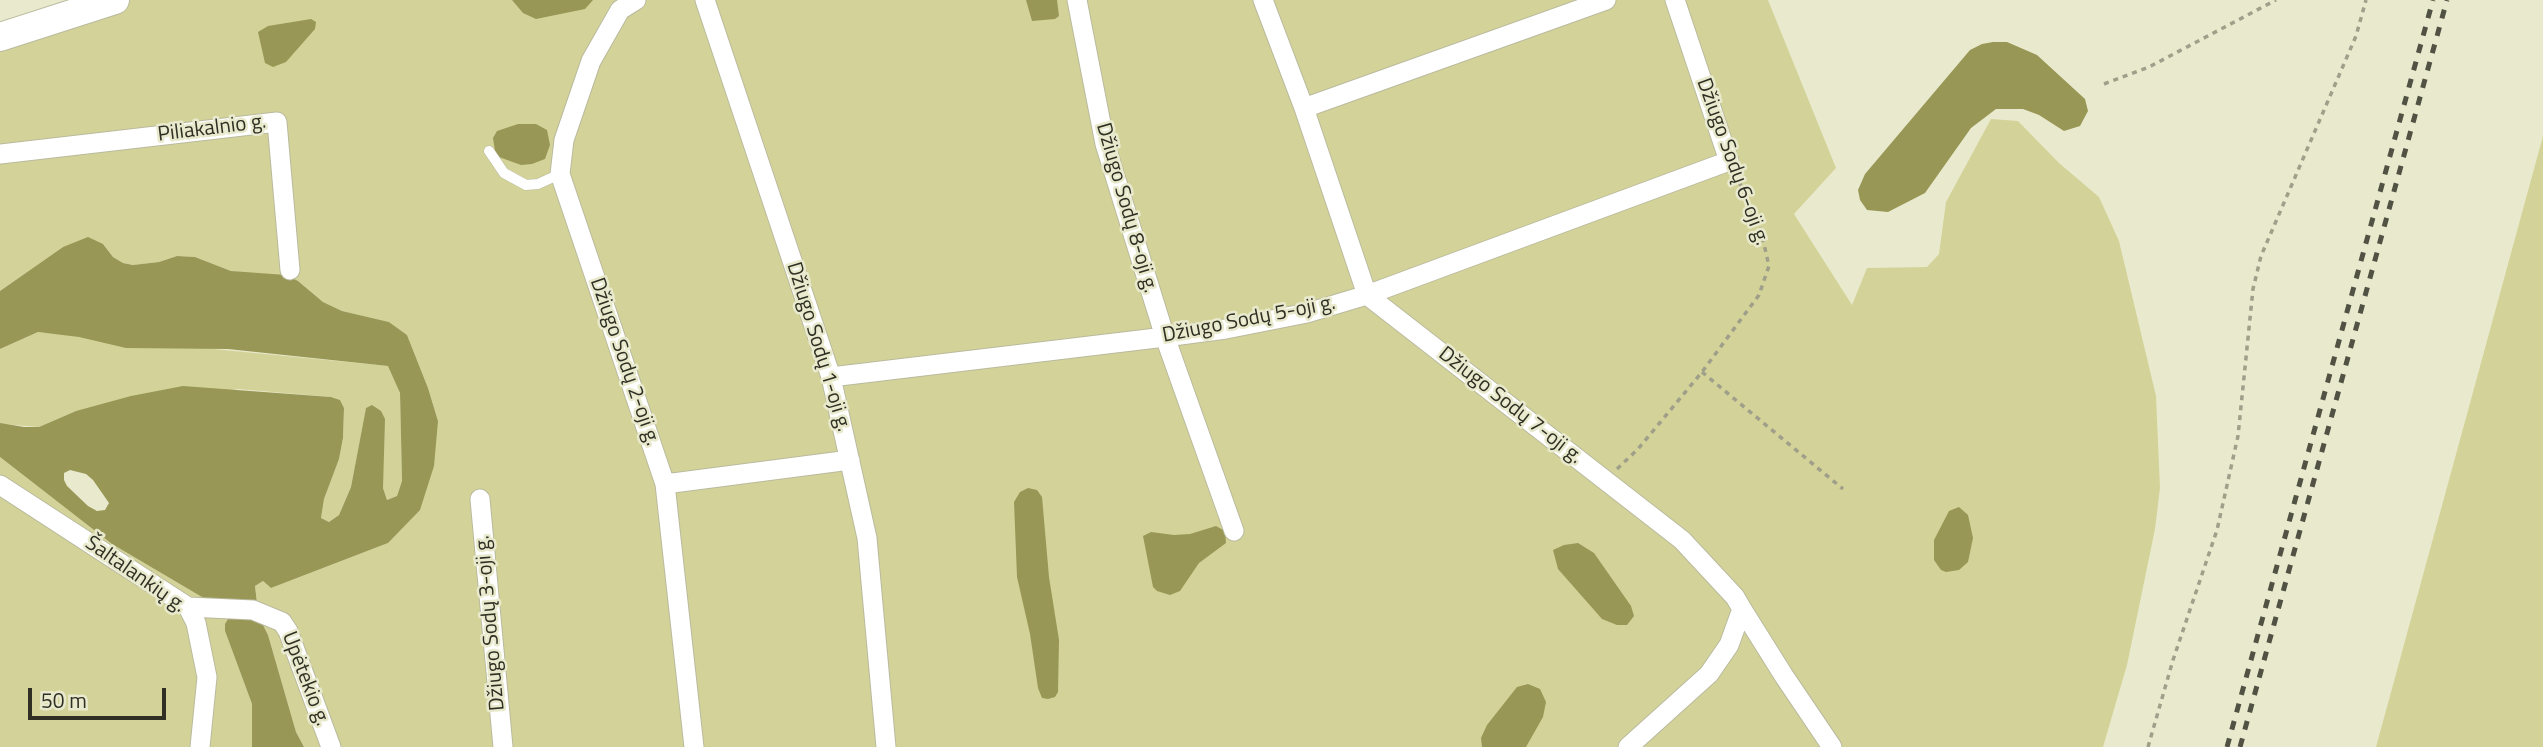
<!DOCTYPE html>
<html>
<head>
<meta charset="utf-8">
<style>
	body { margin:0 }
	#map { position:relative; width:2543px; height:747px; overflow:hidden; background:#e9eacd; font-family:"Titillium Web",sans-serif }
	canvas { display:block }
	.scale { position:absolute; left:28px; top:688px; width:138px; height:32px; box-sizing:border-box; border:4px solid #2f2f24; border-top:0; padding-left:9px; font-size:21px; line-height:24px; white-space:nowrap; color:#2f2f24; -webkit-text-stroke:5px #e9eacd; paint-order:stroke }
</style>
</head>
<body>
<div id="map">
<canvas width="2543" height="747"></canvas>
<div class="scale">50 m</div>
</div>
<script>
const g = document.querySelector('canvas').getContext('2d');
g.lineJoin = 'round';
function fill(path, color) { g.fillStyle = color; g.fill(path, 'evenodd'); }
const toPath = rows => new Path2D(rows.map(r => 'M' + r).join(''));
function stroke(path, color, width, dash) { g.strokeStyle = color; g.lineWidth = width; g.lineCap = dash ? 'butt' : 'round'; g.setLineDash(dash || []); g.stroke(path); }
function label(font, color, halo, rows, align = 'center') {
  g.font = font + ' "Titillium Web",sans-serif'; g.lineWidth = 5; g.setLineDash([]); g.textBaseline = 'middle'; g.strokeStyle = halo; g.fillStyle = color; for (const [text, x, y, turn = 0] of rows) {
    g.save(); g.translate(x, y); g.rotate((+turn || 0) * Math.PI / 180); g.textAlign = isNaN(turn) ? turn : align; if (halo) g.strokeText(text, 0, 0); g.fillText(text, 0, 0); g.restore();
  }
}
fill(toPath([
	[115,0,1768,0,1836,168,1794,214,1852,305,1867,268,1927,267,1939,254,1946,202,1991,119,2018,121,2059,163,2099,197,2119,241,2156,396,2160,488,2155,529,2127,665,2103,747,304,747,296,732,268,635,262,623,225,631,252,704,252,747,0,747,0,457,112,544,207,600,237,599,257,602,255,586,263,581,271,588,388,543,438,421,428,388,407,335,389,322,342,311,323,302,298,281,231,271,195,257,177,256,159,262,134,265,123,263,113,257,103,244,63,247,0,291,0,37],
	[2543,136,2543,747,2376,747],
	[38,332,389,366,400,393,402,481,397,496,387,500,383,488,366,409,351,487,339,515,329,522,321,518,324,499,339,459,343,438,344,408,340,400,331,397,238,389,76,411,39,427,2,424,0,423,0,349]
]), '#d3d399');
fill(toPath([
	[512,0,593,0,585,9,536,19,523,13],
	[1026,0,1057,0,1059,16,1055,19,1032,21],
	[311,19,316,22,315,29,286,62,273,67,265,63,258,32,268,26],
	[1993,42,2007,42,2037,55,2085,99,2088,111,2080,126,2064,131,2039,115,2023,109,1996,109,1971,128,1925,193,1888,212,1867,210,1860,200,1858,190,1865,174,1970,50,1982,44],
	[518,124,536,124,547,130,550,145,545,159,532,164,521,165,499,157,495,151,493,138,497,131],
	[88,237,103,244,113,257,123,263,133,265,159,262,177,256,195,257,231,271,286,275,298,281,323,302,342,311,389,322,407,335,428,388,438,421,434,466,420,510,388,543,271,588,263,581,255,586,257,603,237,599,207,600,112,544,0,457,0,423,24,427,39,427,76,411,131,396,183,386,331,397,340,400,344,408,343,438,339,459,324,499,321,518,329,522,339,515,351,487,366,408,372,405,381,411,385,419,383,488,387,500,397,496,402,481,400,393,388,366,228,349,126,348,79,337,38,332,0,349,0,291,63,247],
	[70,470,86,474,93,480,109,503,105,510,97,511,88,506,67,486,64,480,64,473],
	[1028,488,1037,490,1042,497,1049,577,1059,640,1058,692,1055,697,1048,699,1042,698,1038,688,1030,634,1017,577,1014,502,1020,492],
	[1959,507,1968,515,1973,538,1968,562,1959,570,1946,572,1941,570,1934,560,1934,540,1949,511],
	[1216,526,1225,531,1226,543,1199,563,1180,591,1170,595,1157,591,1153,587,1143,536,1151,532,1174,535,1190,534],
	[1578,543,1594,553,1631,606,1634,616,1627,625,1617,625,1602,619,1558,569,1553,550,1564,545],
	[245,617,262,623,268,635,296,732,304,747,252,747,252,704,225,631,225,624,228,619],
	[1528,684,1540,689,1546,702,1543,717,1526,747,1482,747,1481,738,1487,725,1517,687]
]), '#989756');
const service = toPath([
	[489,151,504,173,526,185,538,184,560,174]
]);
const minor = toPath([
	[636,0,620,10,591,61,564,140,560,174,665,484,694,747],
	[705,0,831,377,867,538,886,747],
	[1077,0,1105,144,1165,337,1234,531],
	[1263,0,1304,108,1367,295,1682,540,1735,597,1742,609,1729,645,1709,674,1628,747],
	[1304,108,1606,0],
	[0,154,277,122,290,270],
	[831,377,1165,337,1226,329,1307,313,1367,295,1729,161,1675,0],
	[665,484,850,460],
	[0,485,188,607,196,623,207,677,200,747],
	[480,499,503,747],
	[188,607,253,610,282,622,288,631,331,747],
	[1742,609,1784,676,1832,747]
]);
const secondary = toPath([
	[0,37,115,0]
]);
stroke(service, '#baba9e', 11);
stroke(minor, '#baba9e', 21);
stroke(secondary, '#baba9e', 30);
stroke(toPath([
	[2104,84,2149,67,2276,0],
	[1702,372,1843,489],
	[1617,469,1638,449,1702,372,1759,295,1769,266,1760,227,1736,175],
	[2148,747,2173,660,2217,530,2238,436,2253,289,2261,256,2356,36,2366,0]
]), '#9f9f8a', 3.5, [5, 5]);
stroke(service, '#fff', 10);
stroke(minor, '#fff', 19);
stroke(secondary, '#fff', 28);
stroke(toPath([
	[2227,747,2433,0],
	[2240,747,2447,0]
]), '#515243', 5, [9, 9]);
label('21px', '#2f2f24', '#e9eacd', [
	["Piliakalnio g.",212,129,-7],
	["Džiugo Sodų 6-oji g.",1732,162,70],
	["Džiugo Sodų 8-oji g.",1126,208,74],
	["Džiugo Sodų 5-oji g.",1249,320,-11],
	["Džiugo Sodų 1-oji g.",818,347,73],
	["Džiugo Sodų 2-oji g.",624,362,71],
	["Džiugo Sodų 7-oji g.",1510,406,38],
	["Šaltalankių g.",135,575,35],
	["Džiugo Sodų 3-oji g.",491,623,-95],
	["Upėtekio g.",305,679,69]
]);
</script>
</body>
</html>
